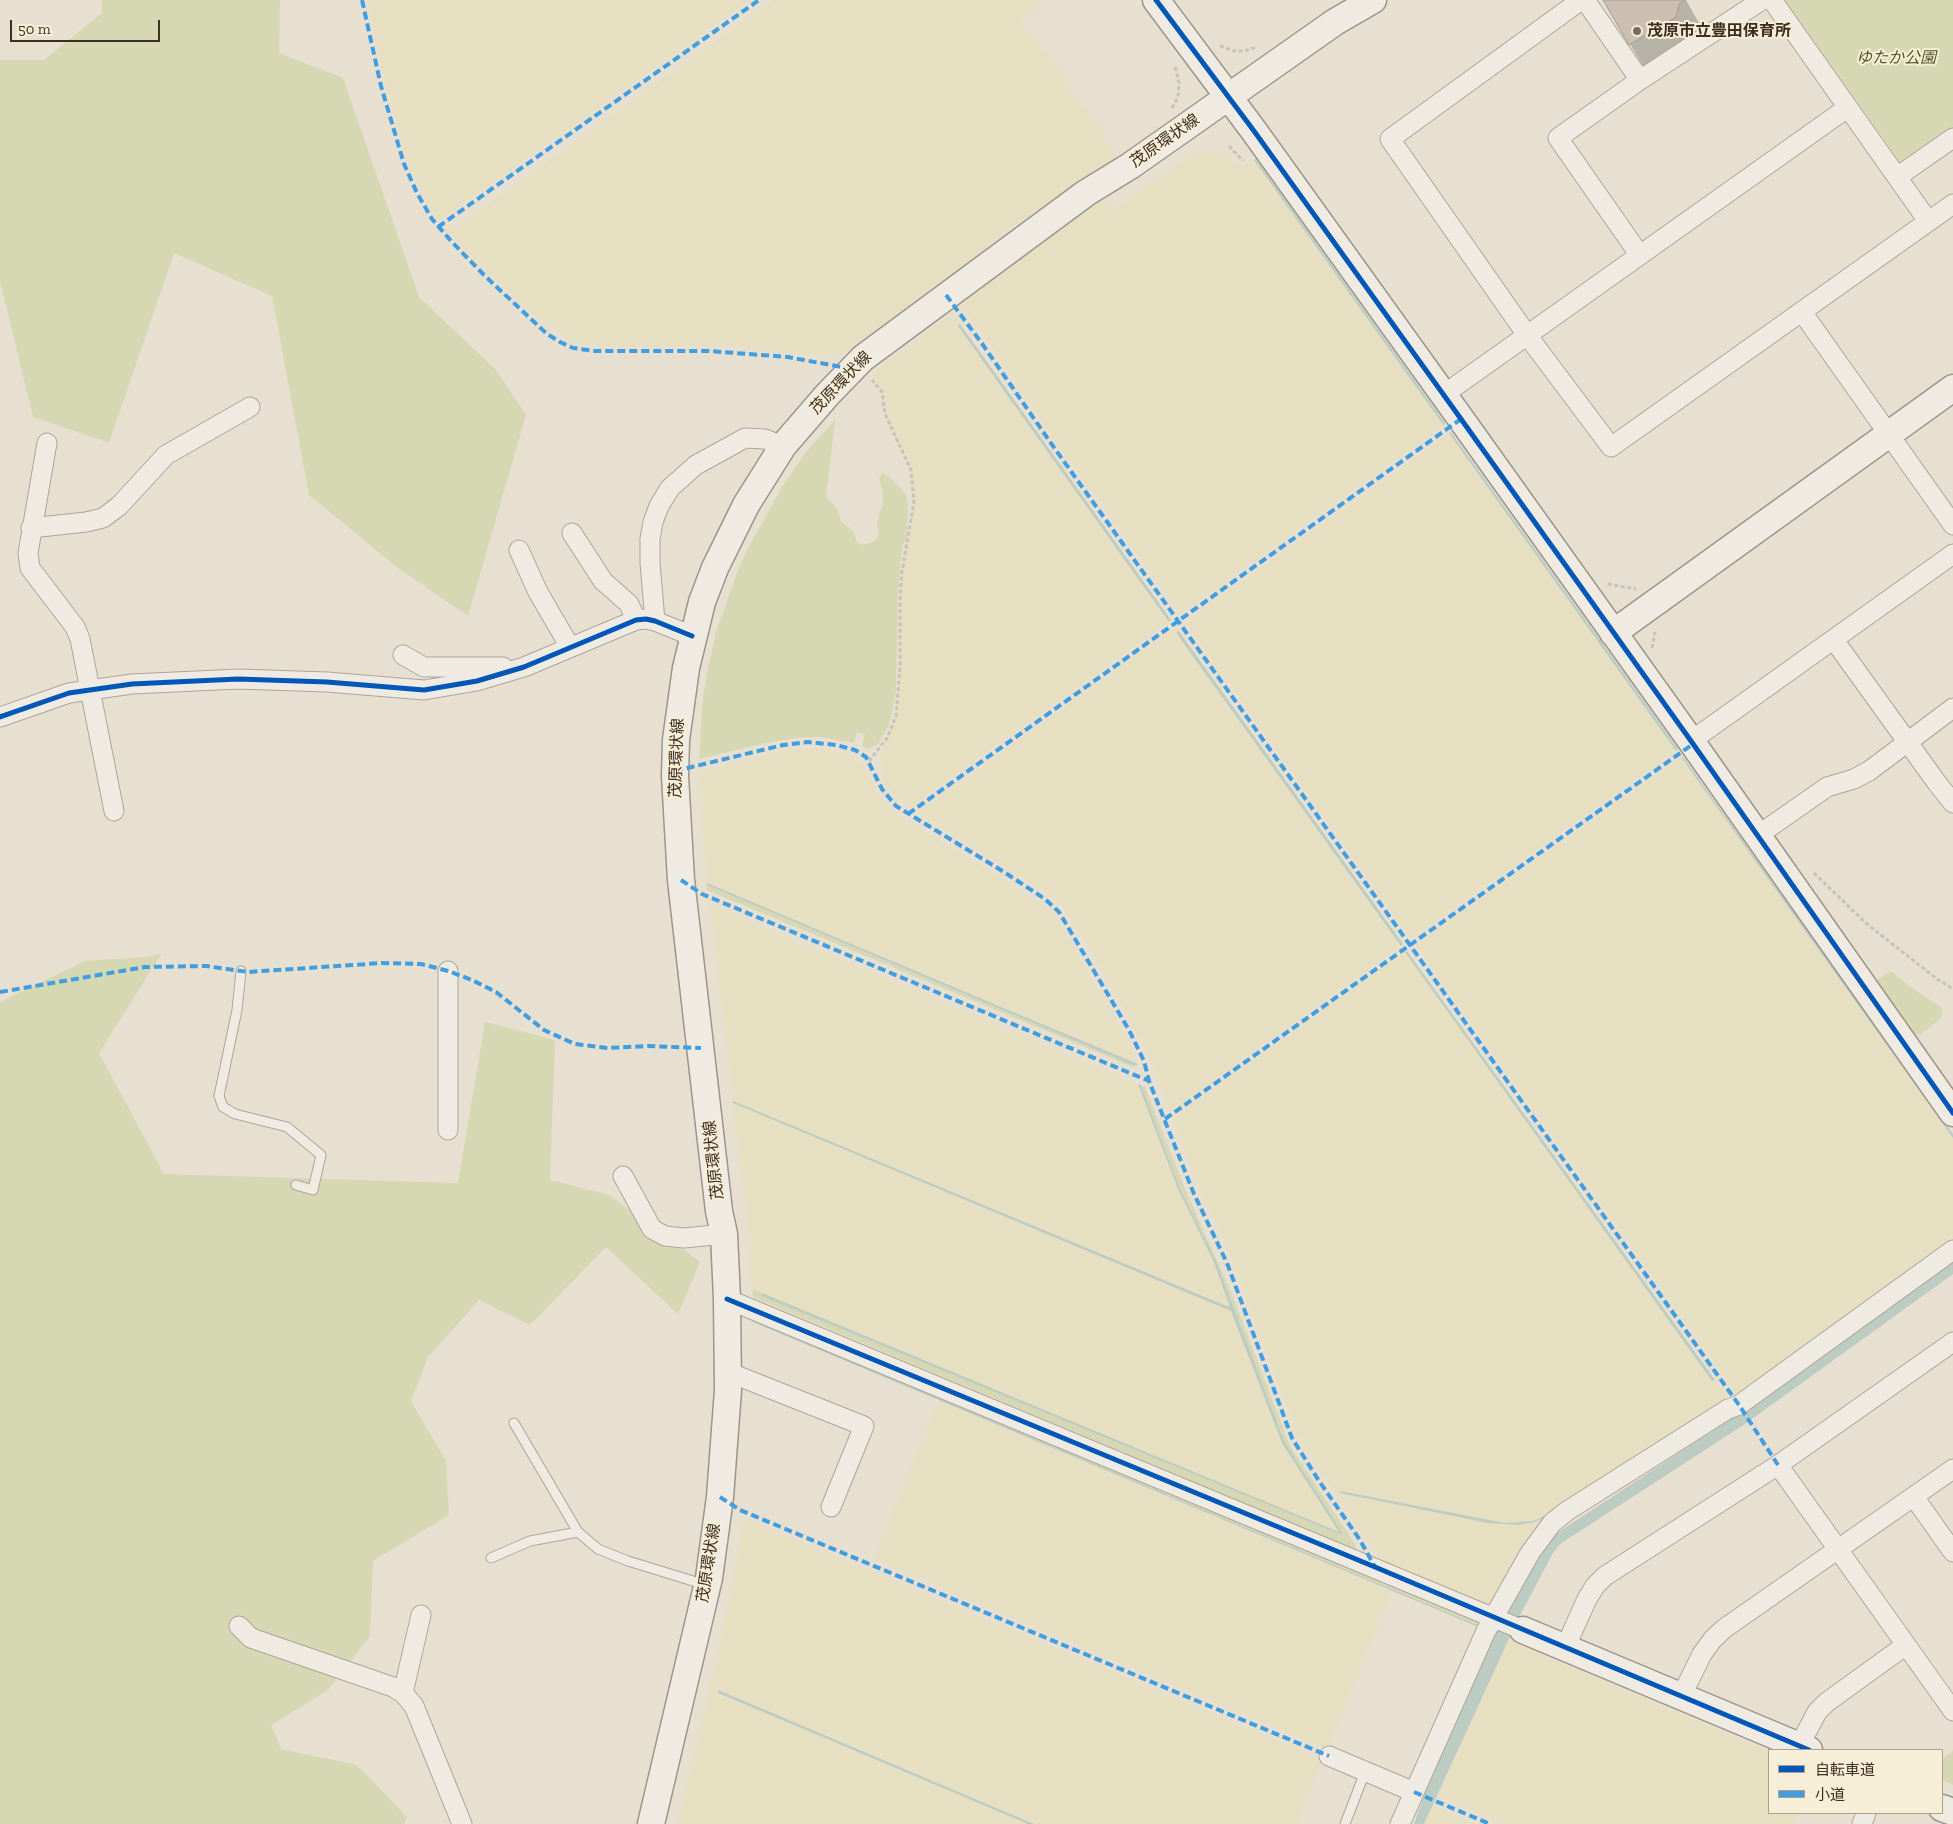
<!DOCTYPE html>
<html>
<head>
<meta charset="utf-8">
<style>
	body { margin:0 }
	#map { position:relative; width:1953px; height:1824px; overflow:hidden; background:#e7e0d1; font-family:"Zilla Slab","Noto Sans JP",serif }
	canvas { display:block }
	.legend { position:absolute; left:1768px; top:1749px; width:175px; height:65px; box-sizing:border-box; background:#f7eed8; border:1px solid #ada18e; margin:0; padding:6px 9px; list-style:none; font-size:15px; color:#3d2e20 }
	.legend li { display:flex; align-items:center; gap:10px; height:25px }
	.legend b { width:25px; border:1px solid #ada18e }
	.scale { position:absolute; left:10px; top:20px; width:150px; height:22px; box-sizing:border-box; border:2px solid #3d2e20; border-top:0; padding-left:6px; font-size:15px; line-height:18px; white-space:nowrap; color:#3d2e20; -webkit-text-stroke:4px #f7eed8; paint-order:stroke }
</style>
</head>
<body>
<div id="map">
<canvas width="1953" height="1824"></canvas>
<ul class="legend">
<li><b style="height:6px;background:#0057b8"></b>自転車道</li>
<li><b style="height:6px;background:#3f9de0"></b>小道</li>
</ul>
<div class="scale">50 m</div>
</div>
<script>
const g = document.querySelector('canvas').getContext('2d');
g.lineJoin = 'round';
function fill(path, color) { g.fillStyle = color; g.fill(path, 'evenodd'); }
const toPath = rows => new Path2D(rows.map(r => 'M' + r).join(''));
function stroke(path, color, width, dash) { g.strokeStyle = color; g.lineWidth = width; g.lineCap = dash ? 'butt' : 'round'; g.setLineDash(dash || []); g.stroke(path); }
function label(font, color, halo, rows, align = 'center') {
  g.font = font + ' "Zilla Slab","Noto Sans JP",serif'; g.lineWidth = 4; g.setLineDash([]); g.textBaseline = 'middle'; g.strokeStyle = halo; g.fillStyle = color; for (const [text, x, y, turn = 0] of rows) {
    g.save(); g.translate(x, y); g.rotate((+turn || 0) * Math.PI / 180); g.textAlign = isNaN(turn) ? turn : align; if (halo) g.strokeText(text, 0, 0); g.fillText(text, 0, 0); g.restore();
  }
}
fill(toPath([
	[367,0,750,0,439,221,436,219,420,190,404,153,383,76],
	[773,0,1048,0,1021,19,1112,146,1110,148,1116,158,1062,197,1041,207,989,243,982,253,843,355,838,357,722,346,620,347,597,346,570,341,527,309,468,254,445,229,452,224,455,227],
	[1201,152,1230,155,1239,168,1254,160,1444,426,1180,614,1032,408,985,336,956,301,1100,199,1111,212,1185,159],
	[948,306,955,317,958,318,961,323,958,326,1169,622,909,808,892,793,882,777,880,756,896,716,899,694,900,597,902,571,914,502,911,470,892,431,885,414,882,392,873,377,876,370,894,355,906,349,951,315,947,307],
	[1449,433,1676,751,1411,939,1185,622],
	[1175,628,1178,630,1177,634,1241,719,1274,769,1401,946,1170,1112,1145,1047,1092,952,1065,910,1052,897,1016,873,917,813],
	[802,749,831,750,855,758,861,763,883,800,896,814,1005,880,1038,903,1057,918,1136,1054,1138,1064,707,883,698,772,767,754],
	[1681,757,1953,1138,1953,1240,1738,1396,1416,945],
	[710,905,1138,1084,1178,1189,1213,1260,1229,1304,1229,1307,733,1101],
	[1405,952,1712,1381,1715,1380,1727,1398,1727,1400,1573,1499,1492,1607,1385,1563,1379,1558,1315,1463,1297,1433,1275,1377,1233,1261,1196,1182,1173,1118],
	[1340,1491,1505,1523,1533,1521,1549,1514,1534,1522,1519,1525,1488,1523,1340,1493],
	[733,1103,1231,1311,1282,1443,1340,1533,752,1289,745,1200],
	[939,1400,1392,1591,1327,1749,873,1559],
	[745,1519,1323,1760,1296,1824,1034,1824,718,1690,718,1693,1028,1824,678,1824,722,1636],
	[1510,1637,1512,1637,1513,1642,1769,1751,1769,1813,1798,1813,1793,1824,1506,1824,1438,1795],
	[1432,1806,1475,1824,1424,1824]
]), '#e6dfc2');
fill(toPath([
	[102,0,280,0,279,53,343,78,419,297,496,370,526,415,468,616,398,568,309,495,272,296,174,253,109,443,33,417,0,281,0,60,44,60,102,13],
	[1785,0,1953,0,1953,128,1902,165],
	[835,420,826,497,837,508,841,521,853,531,857,543,863,545,870,543,876,540,879,534,877,524,879,513,883,505,883,493,879,479,882,472,888,476,906,494,908,507,907,535,902,547,898,592,896,692,889,726,878,744,868,749,862,746,865,734,857,732,854,743,822,737,805,737,770,742,699,759,703,697,709,663,717,629,736,576,747,550,782,487,806,452],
	[707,885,1135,1066,1133,1067,707,890],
	[162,953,99,1053,164,1174,458,1183,485,1022,555,1040,550,1180,609,1195,700,1262,678,1314,606,1247,530,1325,479,1300,428,1357,411,1401,446,1461,449,1515,373,1561,370,1636,328,1690,271,1725,281,1749,357,1765,407,1817,404,1824,0,1824,0,1002,85,961,147,957],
	[1891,971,1909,986,1942,1008,1941,1018,1920,1035,1912,1033,1875,981],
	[1141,1085,1145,1087,1185,1189,1231,1292,1290,1446,1355,1544,1357,1550,753,1297,752,1289,762,1293,763,1296,1344,1536,1284,1441,1216,1261,1180,1189],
	[753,1320,1478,1621,1480,1629,1476,1626,1476,1625],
	[1496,1632,1498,1632,1426,1790,1422,1789],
	[1953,1750,1953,1785,1942,1779,1942,1760]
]), '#d6d7b3');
fill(toPath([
	[1256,159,1445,423,1444,426,1254,160],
	[960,324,1171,620,1169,622,958,326],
	[1451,432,1678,749,1676,751,1449,433],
	[1178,630,1403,944,1401,946,1177,634],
	[1681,757,1683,757,1953,1134,1953,1138],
	[707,883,1013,1012,1138,1064,1135,1066,707,885],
	[1407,951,1715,1380,1712,1381,1405,952],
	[1138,1084,1141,1085,1180,1189,1216,1261,1284,1441,1344,1536,762,1296,762,1293,1339,1532,1282,1443,1231,1311,733,1103,733,1101,1229,1307,1229,1304,1213,1260,1178,1189],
	[1953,1261,1953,1274,1745,1424,1560,1544,1553,1553,1519,1617,1424,1824,1414,1824,1426,1790,1506,1611,1538,1555,1554,1535,1738,1414],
	[753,1320,1477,1625,1476,1626,753,1322],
	[1340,1491,1505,1523,1533,1521,1549,1514,1550,1516,1534,1522,1519,1525,1488,1523,1340,1493],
	[718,1690,777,1715,1034,1824,1028,1824,825,1738,718,1693]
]), '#bcccc2');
fill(toPath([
	[1604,0,1686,0,1699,23,1692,28,1689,41,1644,68]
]), '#0003');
const building = toPath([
	[1603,0,1685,0,1679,4,1676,17,1629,45,1603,0]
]);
fill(building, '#cbbfb2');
stroke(building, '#a89c90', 1);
const lane = toPath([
	[241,971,237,1010,219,1096,223,1107,235,1114,287,1127,321,1155,313,1190,296,1185],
	[514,1423,578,1532,598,1549,628,1561,706,1585],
	[491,1558,530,1541,578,1532],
	[1345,1824,1365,1772]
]);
const street = toPath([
	[1581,0,1390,139,1527,335,1611,447,1953,204],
	[1585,0,1640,80],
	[1772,0,1928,221],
	[1897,177,1953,138],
	[1639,254,1558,138,1640,80,1762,0],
	[1802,312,1953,525],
	[1443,395,1847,108],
	[47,443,28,553,30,568,75,627,80,639,114,811],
	[31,528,86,522,103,518,119,506,166,455,250,407],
	[572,533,603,581,629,604,636,620],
	[519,550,538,592,570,647],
	[655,621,650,563,650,539,653,522,659,506,670,488,696,465,745,438,765,439,783,446],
	[1834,640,1937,783,1953,803],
	[403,655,424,667,503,667],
	[0,717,69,693,132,684,238,679,327,682,424,690,477,681,524,667,636,620,646,619,655,621,692,636],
	[1691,741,1953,554],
	[1757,836,1827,787,1854,779,1869,771,1953,708],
	[448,971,448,1130],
	[623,1176,652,1229,665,1236,684,1238,724,1234],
	[727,1299,1523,1630],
	[728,1372,864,1426,831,1507],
	[1778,1465,1953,1711],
	[1914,1497,1953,1552],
	[239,1626,251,1638,393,1687,403,1693,414,1706,462,1824],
	[1565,1648,1587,1599,1595,1586,1605,1576,1778,1465,1953,1342],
	[403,1693,421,1615],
	[1681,1697,1702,1654,1713,1639,1725,1628,1953,1469],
	[1799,1746,1817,1712,1827,1702,1906,1645],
	[1329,1756,1414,1792],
	[1400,1824,1486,1631,1530,1553,1552,1523,1567,1511,1728,1409,1739,1405,1953,1250],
	[1862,1824,1866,1813]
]);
const secondary = toPath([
	[1156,0,1254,131,1461,419,1691,741,1953,1113],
	[1613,633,1953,388],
	[1523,1630,1809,1750],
	[1942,1808,1953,1812],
	[651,1824,709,1578,720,1497,728,1390,727,1299,724,1234,719,1211,681,880,675,776,676,740,686,668,702,602,715,568,746,505,783,446,828,394,863,358,1086,193,1130,166,1335,22,1373,0]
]);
stroke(lane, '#ada599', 11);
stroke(street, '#ada599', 21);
stroke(secondary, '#9c958a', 29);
stroke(toPath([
	[1220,46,1234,51,1244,51,1257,47],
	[1172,108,1178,97,1179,83,1175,66],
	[1229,146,1243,161],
	[1608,584,1636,589],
	[1652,648,1655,632],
	[869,761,887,738,896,716,900,666,900,597,902,571,914,502,911,470,885,414,882,392,872,380],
	[1814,873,1867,924,1937,979,1953,989]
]), '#c8c2b9', 3, [4, 2.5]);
stroke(lane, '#efebe3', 9);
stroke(street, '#efebe3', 19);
stroke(secondary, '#efebe3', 26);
stroke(toPath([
	[362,0,381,86,404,164,417,193,432,219,451,241,485,276,547,334,560,342,573,348,595,351,709,351,788,357,852,369],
	[438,227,759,0],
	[946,295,983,345,1055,449,1739,1405,1778,1465],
	[675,771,783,745,808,742,836,745,855,750,866,757,882,789,896,806,1004,872,1045,899,1059,912,1129,1030,1144,1061,1149,1081],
	[908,814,1461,419],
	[681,880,702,894,1149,1081,1194,1194,1227,1263,1292,1438,1319,1481,1360,1540,1375,1567],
	[0,992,145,967,206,966,248,972,382,963,421,964,448,971,472,980,496,992,544,1030,575,1044,608,1048,648,1046,701,1048],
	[1165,1119,1693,744],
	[720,1497,740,1510,1329,1756],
	[1414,1792,1490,1824]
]), '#3f9de0', 4, [8, 4]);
stroke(toPath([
	[1156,0,1254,131,1461,419,1691,741,1953,1113],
	[0,717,69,693,132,684,238,679,327,682,424,690,477,681,524,667,636,620,646,619,655,621,692,636],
	[727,1299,1375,1567,1809,1750]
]), '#0057b8', 5);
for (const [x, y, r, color] of [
	[1637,31,5,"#786c5e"]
]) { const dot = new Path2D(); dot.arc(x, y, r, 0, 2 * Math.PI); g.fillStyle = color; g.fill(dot); stroke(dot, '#f7eed8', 2); }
label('bold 16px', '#3d2e20', '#f7eed8', [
	["茂原市立豊田保育所",1647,31]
], 'left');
label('italic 16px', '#4d5a26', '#f7eed8', [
	["ゆたか公園",1896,58]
]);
label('16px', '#3d2e20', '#f7eed8', [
	["茂原環状線",1165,141,-35],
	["茂原環状線",841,383,-46],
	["茂原環状線",677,758,-88],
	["茂原環状線",714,1160,-96],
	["茂原環状線",709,1563,-81]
]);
</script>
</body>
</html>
